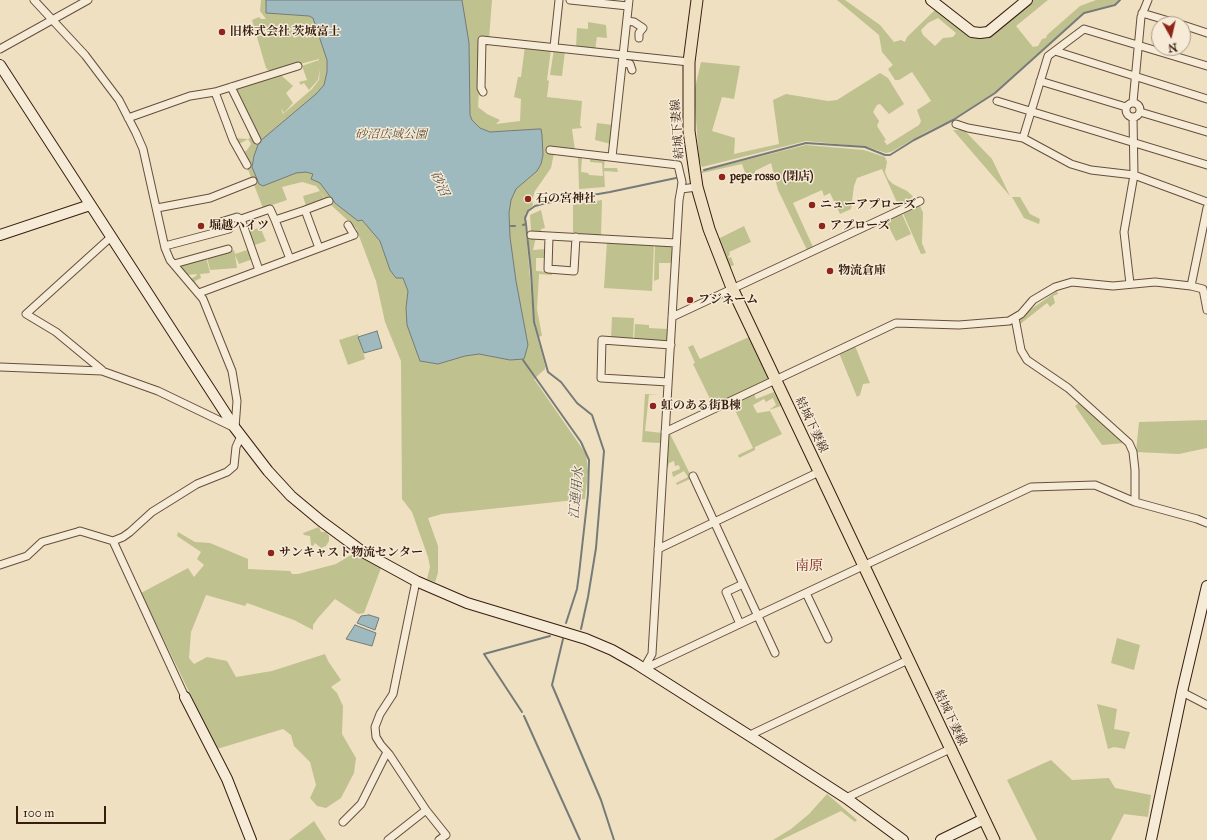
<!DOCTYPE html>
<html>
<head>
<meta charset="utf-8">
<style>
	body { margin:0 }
	#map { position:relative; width:1207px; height:840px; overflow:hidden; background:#efe0c2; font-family:"IM FELL Great Primer",serif }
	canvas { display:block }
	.north { position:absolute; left:1151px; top:16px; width:40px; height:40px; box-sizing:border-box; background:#f5ebd7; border:1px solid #a99987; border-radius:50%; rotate:172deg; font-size:11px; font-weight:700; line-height:16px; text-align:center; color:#381d0f }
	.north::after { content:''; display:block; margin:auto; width:14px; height:18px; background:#8f2418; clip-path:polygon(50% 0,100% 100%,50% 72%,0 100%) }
	.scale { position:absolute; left:16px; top:806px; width:90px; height:18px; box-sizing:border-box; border:2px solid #381d0f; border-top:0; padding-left:5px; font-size:12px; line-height:14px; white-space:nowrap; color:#381d0f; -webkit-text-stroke:3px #f5ebd7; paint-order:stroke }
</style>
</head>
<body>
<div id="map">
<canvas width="1207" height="840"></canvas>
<div class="north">N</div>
<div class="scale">100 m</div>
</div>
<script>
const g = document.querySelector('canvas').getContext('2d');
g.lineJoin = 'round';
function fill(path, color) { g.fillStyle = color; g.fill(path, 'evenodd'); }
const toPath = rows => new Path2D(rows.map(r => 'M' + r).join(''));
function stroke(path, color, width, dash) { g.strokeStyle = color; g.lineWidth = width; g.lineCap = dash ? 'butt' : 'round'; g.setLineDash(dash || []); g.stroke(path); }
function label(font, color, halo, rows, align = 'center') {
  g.font = font + ' "IM FELL Great Primer","Noto Serif JP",serif'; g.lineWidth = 3; g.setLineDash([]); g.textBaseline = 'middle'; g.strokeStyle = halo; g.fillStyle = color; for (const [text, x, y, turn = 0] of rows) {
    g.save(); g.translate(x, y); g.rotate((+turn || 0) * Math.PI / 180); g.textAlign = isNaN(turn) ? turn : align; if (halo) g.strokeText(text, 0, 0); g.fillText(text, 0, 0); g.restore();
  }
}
fill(toPath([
	[261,0,492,0,489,39,482,39,478,107,487,114,500,120,496,124,520,121,521,99,514,97,518,77,521,77,525,46,551,49,547,80,549,81,547,97,582,101,580,125,582,128,572,129,575,150,554,153,551,168,535,191,532,201,533,205,525,214,525,220,534,326,545,366,545,369,534,379,586,454,588,471,585,499,442,514,428,518,438,546,438,573,435,582,427,579,430,567,428,557,412,512,402,499,401,361,385,322,376,281,356,228,331,205,320,192,325,199,306,206,303,196,320,191,316,186,302,182,282,187,287,200,263,208,242,154,247,150,251,144,248,139,239,144,233,138,248,139,250,138,249,135,252,133,232,88,273,76,273,78,276,75,281,75,293,86,286,93,293,103,284,113,281,108,283,114,312,89,319,80,320,69,318,80,309,90,304,83,301,85,299,82,307,80,302,66,319,60,319,59,270,72,266,68,252,20,259,17,261,19,266,19,260,11],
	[837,0,845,0,880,25,894,42,901,40,905,42,907,37,936,9,970,35,1014,15,1032,0,1048,0,1016,26,1033,47,1038,46,1042,39,1046,38,1047,35,1080,6,1096,0,1119,0,1115,4,1084,12,995,92,953,119,926,132,891,152,886,153,868,147,806,141,702,167,699,159,695,106,695,88,701,62,740,66,734,99,722,97,712,131,735,138,734,154,779,144,773,100,786,94,828,101,837,100,880,73,888,78,904,104,889,114,880,104,877,105,873,112,879,121,877,126,886,140,884,141,887,145,919,125,921,121,917,110,931,101,926,93,912,72,899,80,895,80,888,69,893,65,882,52,879,35],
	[938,18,956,33,953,37,943,38,935,46,923,35,921,30,928,23],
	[588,22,606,25,607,38,597,37,595,50,576,48,577,28,588,29],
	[554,49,565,51,562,76,550,75],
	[597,123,613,125,611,144,595,140],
	[953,130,964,130,992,159,1010,196],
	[806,145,864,150,885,157,887,162,885,172,888,179,893,184,907,191,917,200,899,207,882,169,857,178,854,186,851,209,840,214,830,193,824,196,822,190,793,203,813,247,807,250,778,190,771,163,755,171,755,175,747,178,742,164,702,173,702,171],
	[578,156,582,157,581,172,588,173,589,175,603,176,602,163,590,162,590,156,605,158,604,168,617,168,618,172,604,171,605,187,579,189],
	[1012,197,1020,197,1030,214,1040,219,1039,224,1024,218],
	[602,200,601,236,575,234,573,232,573,205],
	[919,203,923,213,922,243,926,253,921,254,902,211],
	[541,210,545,228,541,229,541,234,535,233,531,231,530,215],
	[901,212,911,234,896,241,885,219],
	[744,226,751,242,729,252,730,255,728,256,729,258,731,257,734,265,729,267,718,239],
	[260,227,266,241,252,246,247,233],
	[528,236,536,237,533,250,546,249,546,258,536,258,536,271,552,272,552,275,539,274,537,309,542,336,538,337,534,319],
	[607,241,654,244,652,291,604,288],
	[655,243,673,244,672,261,670,263,659,263,659,279,654,281],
	[250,249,253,259,239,264,235,255,237,268,210,270,207,257,234,250,235,254],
	[206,257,210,273,200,274,201,278,195,281,196,284,190,279,196,276,197,274,187,275,179,266],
	[1057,291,1058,294,1053,296,1055,303,1050,307,1047,303,1019,325,1018,321,1023,315],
	[612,317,634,318,633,340,611,339],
	[635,324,649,325,649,328,668,329,668,342,634,341],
	[358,334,365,359,348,365,339,340],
	[749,337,770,381,714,407,693,364,695,363,688,347,693,345,700,359],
	[855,346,870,383,863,384,860,395,857,397,839,353],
	[774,392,781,406,769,410,776,405,773,398,766,402,764,399,753,405,757,413,770,411,782,434,755,447,755,450,739,458,738,455,753,448,732,404,754,394,756,399],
	[645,394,658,395,649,395,645,431,662,433,662,442,660,443,642,442],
	[1080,402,1124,443,1102,445,1075,406],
	[1207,420,1207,448,1179,454,1136,452,1139,422],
	[668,434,670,434,692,478,677,485,676,483,688,477,684,471,673,477,672,472,680,469,679,465,675,466,674,461,669,463,668,467,665,466],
	[319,527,321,532,326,532,329,536,329,541,326,546,321,548,315,543,313,546,311,545,310,536,304,535,303,533],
	[178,532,195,542,210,543,248,559,248,569,290,571,292,574,298,574,336,564,356,552,381,568,364,613,358,614,335,599,318,618,313,625,313,630,294,620,247,603,245,606,206,595,191,632,189,658,194,664,207,657,227,661,236,677,272,671,325,654,328,661,341,680,331,687,337,693,343,706,342,734,356,758,354,773,341,798,326,808,317,806,310,798,316,785,310,762,294,746,291,735,283,729,217,749,141,593,188,568,194,577,204,565,197,559,201,552,177,536],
	[1117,638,1140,645,1134,670,1111,663],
	[1097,704,1117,709,1114,729,1130,732,1125,749,1114,747,1108,749],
	[1051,760,1072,780,1109,778,1115,788,1151,795,1148,817,1124,814,1111,840,1037,840,1007,780],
	[827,794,857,820,855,822,841,811,781,840,773,840,791,829,809,814],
	[314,821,326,840,289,840]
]), '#bfc18f');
const water = toPath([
	[266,0,462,0,469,43,470,115,472,120,480,128,490,132,538,129,541,129,542,135,543,155,541,164,537,171,516,189,511,200,509,213,510,237,516,281,528,345,524,359,510,360,479,354,465,356,438,364,420,361,407,325,406,308,408,291,403,278,396,278,390,270,380,241,362,220,358,221,335,203,320,183,311,179,313,174,306,172,296,173,263,186,259,184,252,167,254,156,259,142,316,94,324,85,327,72,327,60,313,18,309,16,266,13,266,0],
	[377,331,382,348,364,353,358,337,377,331],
	[369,615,379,618,375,630,357,623,361,616,369,615],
	[355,625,376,633,372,646,346,639,355,625]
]);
fill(water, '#9fbabe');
stroke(water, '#767b78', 1);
stroke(toPath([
	[704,170,806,143,865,147,885,155,890,155,914,140,953,120,995,93,1084,13,1115,5,1120,0],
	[526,224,531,272,534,322,548,372,561,382,577,403,592,415,604,451,596,548,588,597,581,629],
	[523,225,526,224,525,218,528,211,535,206,546,203,610,192,676,178],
	[511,226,515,226],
	[523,360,581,442,589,460,588,494,579,574,577,589,566,623],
	[563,639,552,685,601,800,614,840],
	[522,712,484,654,550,636],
	[524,716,580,840]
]), '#767b78', 2);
const street = toPath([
	[570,0,628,6],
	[1142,13,1179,24],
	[627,21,634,22,643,28,639,33,639,38],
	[1183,25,1207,33],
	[554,47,559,0],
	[0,49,88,0],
	[1055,51,1207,99],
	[622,63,630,64,632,70],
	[1040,81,1126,107],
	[231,87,257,140],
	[215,92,233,140,247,165],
	[483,92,481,88,482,40,689,62],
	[997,101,1207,165],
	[1133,102,1141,17,1148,0],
	'1126 110a7 7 0 1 1 14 0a7 7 0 1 1-14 0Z',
	[1140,112,1207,132],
	[128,118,190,96,215,92,298,66],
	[956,124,968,128,1023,138,1071,164,1091,170,1134,175,1207,202],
	[1023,138,1048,56,1084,29,1207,66],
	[550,150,678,165,682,182,681,189],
	[612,157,629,0],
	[157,208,210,198,253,181],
	[241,219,259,270],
	[216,232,214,224,237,217,241,219,270,209,275,220],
	[531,235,676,243],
	[549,236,548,269,574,271,576,237],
	[165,246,229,229],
	[319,248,305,210,329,201],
	[290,259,275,220,305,210],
	[174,264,228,249],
	[1130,284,1124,232,1134,175,1133,117],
	[1191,286,1207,208],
	[199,293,354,235,348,225],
	[672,317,920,201],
	[1015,318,1021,350,1027,360,1068,388,1129,443,1133,452,1135,470,1135,502],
	[0,367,102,371,158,391,235,428,237,401,232,371,203,299,170,260,165,248,143,149,136,133,119,100,85,55,34,0],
	[102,370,56,332,26,314,111,237],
	[668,382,601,378,602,340,671,345],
	[665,432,896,323,959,325,1009,321,1021,314,1033,300,1055,287,1072,282,1113,286,1155,282,1191,286,1203,289,1207,310],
	[693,476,775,653],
	[113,541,185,697],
	[658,549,819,472],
	[0,565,27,556,42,542,77,532,80,531,113,541,123,537,130,532,152,512,197,484,227,472,234,466,236,447,241,436],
	[416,581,393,694,380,714,375,727,376,737,381,745,389,754,426,810],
	[806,593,828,639],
	[740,624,726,592,743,584],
	[644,668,652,654,679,200,681,189,697,187],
	[644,669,1031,487,1095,485,1135,502,1197,519,1207,523],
	[1182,692,1207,705],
	[750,735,908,660],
	[846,798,950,749],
	[343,822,361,804,387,752],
	[388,840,426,810,446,835,439,840]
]);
const secondary = toPath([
	[931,0,972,32,980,33,988,32,1027,0],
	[0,65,235,428,268,471,291,496,321,521,363,552,416,581,467,603,586,639,612,650,635,663,764,745,846,798,903,840],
	[0,235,90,205],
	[185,697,227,779,251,840],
	[941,840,984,819],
	[1151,840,1182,692,1207,586]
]);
const primary = toPath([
	[697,0,689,62,689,131,697,187,709,229,732,288,994,840]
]);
stroke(street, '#664e3c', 9);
stroke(secondary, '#381d0f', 12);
stroke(primary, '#381d0f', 13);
stroke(street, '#f5ebd7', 7);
stroke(secondary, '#f5ebd7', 10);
stroke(primary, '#efe0c2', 11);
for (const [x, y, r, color] of [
	[222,32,4,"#8f2418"],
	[722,177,4,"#8f2418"],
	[528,199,4,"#8f2418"],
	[812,205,4,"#8f2418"],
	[201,226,4,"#8f2418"],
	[822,226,4,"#8f2418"],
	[830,271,4,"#8f2418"],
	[690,300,4,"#8f2418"],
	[653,406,4,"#8f2418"],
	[271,553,4,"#8f2418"]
]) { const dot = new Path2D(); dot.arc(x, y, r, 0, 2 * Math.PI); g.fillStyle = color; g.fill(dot); stroke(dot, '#f5ebd7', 1.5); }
label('bold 12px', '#381d0f', '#f5ebd7', [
	["旧株式会社 茨城富士",230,32],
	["pepe rosso (閉店)",730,177],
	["石の宮神社",536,199],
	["ニューアプローズ",820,205],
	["堀越ハイツ",209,226],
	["アプローズ",830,226],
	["物流倉庫",838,271],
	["フジネーム",698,300],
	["虹のある街B棟",661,406],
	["サンキャスト物流センター",279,553]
], 'left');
label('12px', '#381d0f', '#f5ebd7', [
	["結城下妻線",678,129,-94],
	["結城下妻線",811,425,65],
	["結城下妻線",950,718,65]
]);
label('italic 12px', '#604e35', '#f5ebd7', [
	["砂沼広域公園",391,135]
]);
label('italic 13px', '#574c44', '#f5ebd7', [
	["砂沼",439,184,65],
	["江連用水",577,493,-85]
]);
label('14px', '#7a1f14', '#f5ebd7', [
	["南原",809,567]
]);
</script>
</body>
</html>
